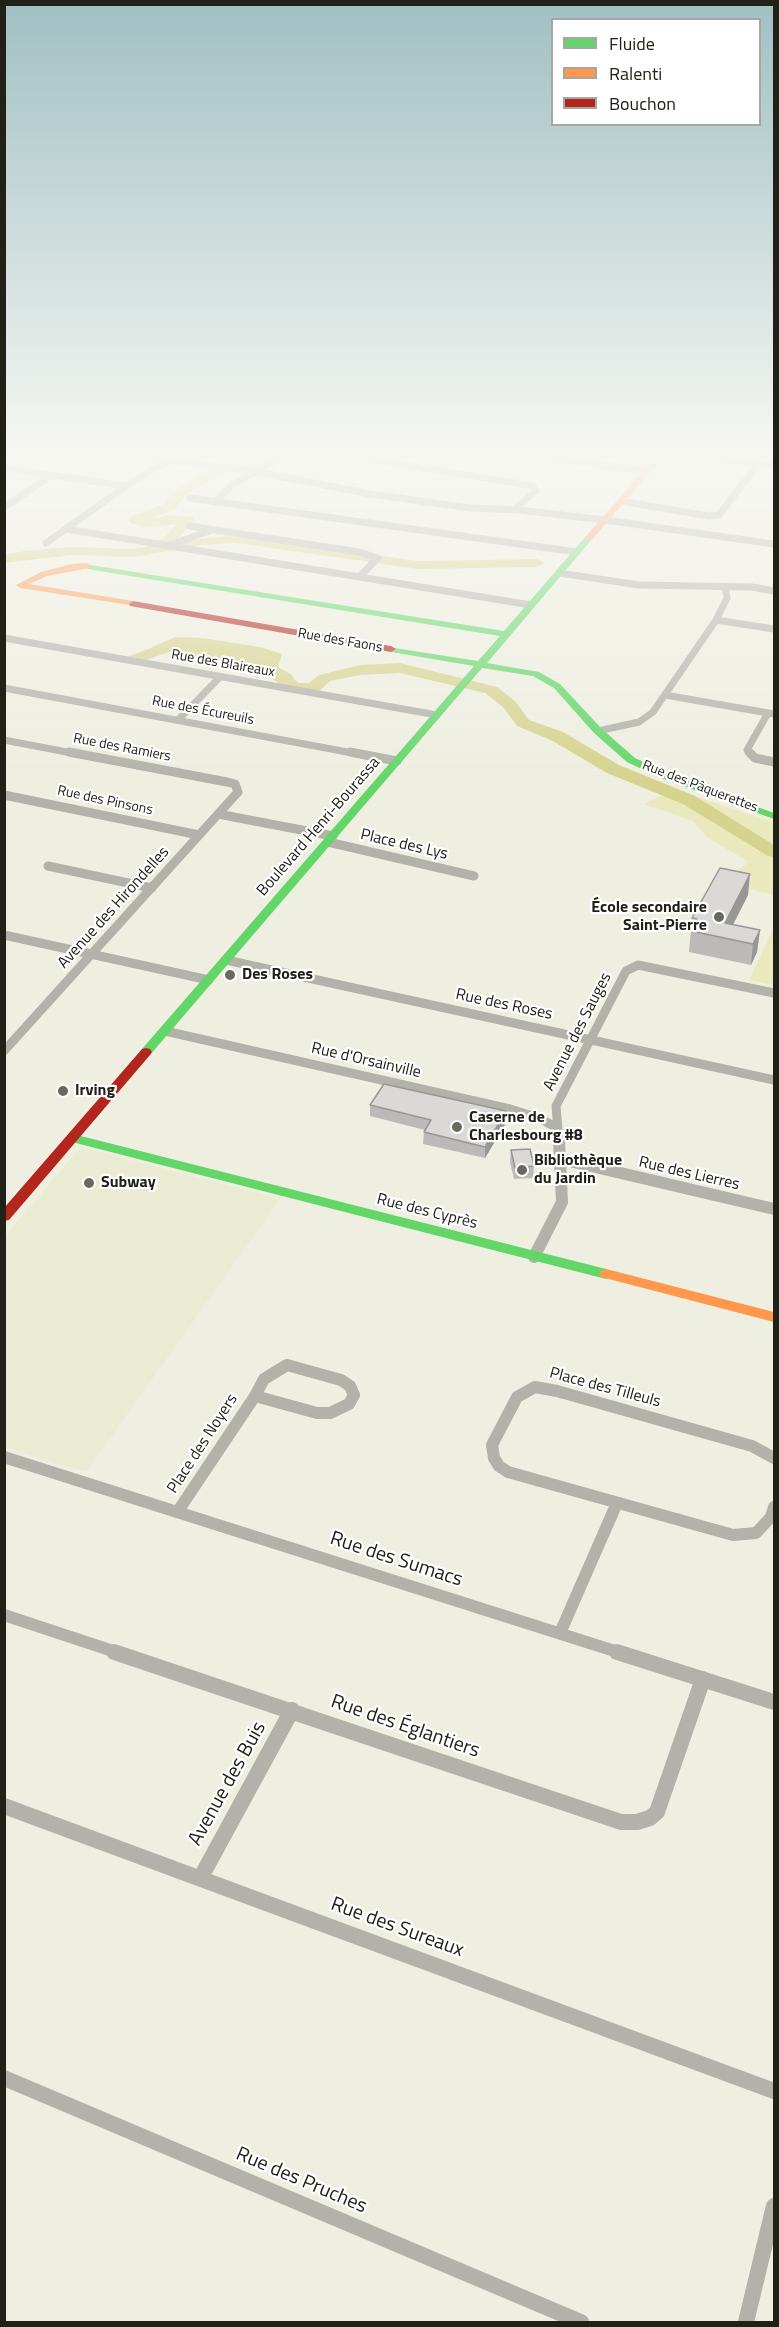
<!DOCTYPE html>
<html>
<head>
<meta charset="utf-8">
<style>
	body { margin:0 }
	#map { position:relative; width:779px; height:2327px; overflow:hidden; background:#eeeee1; font-family:"Titillium Web",sans-serif }
	canvas { display:block }
	.frame { position:absolute; inset:0; border:6px solid #212118; pointer-events:none }
	.legend { position:absolute; left:551px; top:18px; width:210px; height:108px; box-sizing:border-box; background:#fff; border:2px solid #a6a6a3; margin:0; padding:8px 10px; list-style:none; font-size:18px; color:#212118 }
	.legend li { display:flex; align-items:center; gap:12px; height:30px }
	.legend b { width:30px; border:2px solid #a6a6a3 }
</style>
</head>
<body>
<div id="map">
<canvas width="779" height="2327"></canvas>
<div class="frame"></div>
<ul class="legend">
<li><b style="height:8px;background:#63d668"></b>Fluide</li>
<li><b style="height:8px;background:#ff974d"></b>Ralenti</li>
<li><b style="height:8px;background:#b3261e"></b>Bouchon</li>
</ul>
</div>
<script>
const g = document.querySelector('canvas').getContext('2d');
g.lineJoin = 'round';
function fill(path, color) { g.fillStyle = color; g.fill(path, 'evenodd'); }
const toPath = rows => new Path2D(rows.map(r => 'M' + r).join(''));
function stroke(path, color, width, dash) { g.strokeStyle = color; g.lineWidth = width; g.lineCap = dash ? 'butt' : 'round'; g.setLineDash(dash || []); g.stroke(path); }
function label(font, color, halo, rows, align = 'center') {
  g.font = font + ' "Titillium Web",sans-serif'; g.lineWidth = 4.5; g.setLineDash([]); g.textBaseline = 'middle'; g.strokeStyle = halo; g.fillStyle = color; for (const [text, x, y, turn = 0] of rows) {
    g.save(); g.translate(x, y); g.rotate((+turn || 0) * Math.PI / 180); g.textAlign = isNaN(turn) ? turn : align; if (halo) g.strokeText(text, 0, 0); g.fillText(text, 0, 0); g.restore();
  }
}
fill(toPath([
	[81,1147,280,1199,86,1472,4,1447,5,1236]
]), '#ebebd4');
fill(toPath([
	[674,789,774,823,774,895,721,882,749,862,708,838,693,821,644,804],
	[774,927,774,985,749,980]
]), '#eae9be');
fill(toPath([
	[176,637,202,638,260,647,282,654,278,667,292,675,294,679,286,683,259,669,230,667,214,657,193,663,167,650,152,647]
]), '#d5d38e');
fill(toPath([
	[231,458,247,458,185,496,174,510,152,518,169,515,192,517,194,520,176,541,236,535,418,561,537,559,544,563,537,567,418,569,236,543,202,545,134,557,72,555,4,563,4,555,25,551,72,547,134,549,146,547,165,537,177,524,145,528,131,523,129,520,131,517,164,504,175,490,231,458],
	[167,642,187,642,195,647,187,652,169,652,132,665,124,660,127,657,167,642],
	[264,660,270,662,299,683,309,683,319,675,360,665,400,663,497,687,515,701,529,720,563,732,619,765,695,796,774,845,774,857,768,856,683,804,607,773,551,740,517,726,503,707,485,693,400,673,360,675,330,681,319,691,295,693,289,691,258,668,256,665,264,660]
]), '#d5d38e');
stroke(toPath([
	[152,458,258,472,370,494,471,508,519,510,605,520,774,544],
	[364,458,533,486,535,491,518,506,519,510],
	[554,458,647,471],
	[718,458,774,466],
	[4,468,126,486],
	[190,498,577,552],
	[217,500,232,485,279,458],
	[621,501,708,516,719,515,758,464],
	[4,507,52,475],
	[189,526,359,552,378,558,359,577],
	[66,529,531,605],
	[46,543,126,486,169,460],
	[170,545,209,531],
	[559,573,639,585,752,587,774,591],
	[716,620,774,629],
	[4,638,437,715],
	[4,688,358,754],
	[665,695,774,714],
	[178,720,220,677],
	[598,731,639,722,653,712,716,620,727,598,725,587],
	[4,740,77,754],
	[751,754,747,750,768,713]
]), '#b2b2ab', 7);
stroke(toPath([
	[350,752,397,761],
	[749,752,755,758,774,762],
	[4,795,199,835],
	[218,814,333,836],
	[328,842,474,876],
	[48,866,152,888],
	[4,935,209,980],
	[226,960,774,1080],
	[165,1031,510,1109,539,1118,557,1128],
	[4,1051,238,792,235,784,227,782,69,752],
	[559,1142,556,1106,626,971,638,965,774,993]
]), '#b2b2ab', 9);
stroke(toPath([
	[561,1159,774,1209],
	[534,1257,562,1202,559,1140],
	[287,1365,341,1380,350,1386,354,1395,349,1404,330,1413,317,1413,255,1396,264,1379,287,1365],
	[4,1457,621,1653],
	[774,1458,752,1446,557,1391,535,1387,517,1397,492,1445,494,1458,499,1466,508,1472,733,1535,756,1533,771,1517,774,1507],
	[178,1511,255,1396],
	[4,1615,119,1653],
	[560,1633,617,1503]
]), '#b2b2ab', 12);
stroke(toPath([
	[114,1652,621,1822,637,1822,650,1818,657,1812,703,1679],
	[617,1652,774,1702],
	[4,1806,774,2091],
	[201,1877,292,1710],
	[4,2078,581,2322],
	[746,2322,774,2206]
]), '#b2b2ab', 16);
fill(toPath([
	[586,536,593,538,487,663,539,672,560,684,602,729,635,758,669,774,774,813,774,819,661,778,627,762,594,733,554,688,533,676,482,668,150,1055,142,1055,140,1052,142,1049,474,666,391,652,388,651,388,647,478,661,500,636,87,569,83,566,84,564,504,631,586,536],
	[73,1134,606,1269,613,1274,606,1279,68,1141,66,1138,73,1134]
]), '#63d668');
fill(toPath([
	[654,458,662,458,592,540,586,540,586,536,654,458],
	[87,563,91,566,90,568,47,576,29,584,133,601,137,604,136,606,20,588,16,585,41,572,72,564,87,563],
	[606,1269,774,1312,774,1322,601,1277,599,1274,601,1271,606,1269]
]), '#ff974d');
fill(toPath([
	[133,601,391,646,396,649,391,652,130,606,129,604,133,601],
	[146,1048,150,1049,152,1052,150,1055,9,1220,4,1221,4,1208,142,1049,146,1048]
]), '#b3261e');
fill(toPath([
	[748,895,733,925,760,930,757,952,751,965,689,952,692,918],
	[370,1105,506,1123,485,1158,423,1144,424,1132,425,1130,370,1116],
	[511,1150,534,1166,533,1178,514,1179,510,1162]
]), '#bcbab9');
fill(toPath([
	[750,874,748,895,726,938,725,923],
	[760,930,757,952,751,965,753,944],
	[506,1111,506,1123,485,1158,485,1147]
]), '#999796');
const building = toPath([
	[720,868,750,874,725,923,760,930,753,944,691,931,697,919,692,918,720,868],
	[384,1084,506,1111,485,1147,424,1132,431,1120,370,1105,384,1084],
	[530,1149,534,1166,515,1168,511,1150,530,1149]
]);
fill(building, '#dbd8d7');
stroke(building, '#999796', 1.5);
const sky = g.createLinearGradient(0, 0, 0, 784);
sky.addColorStop(0, '#a0c0c4');
sky.addColorStop(0.58, '#f7f7f2');
sky.addColorStop(1, '#f7f7f200');
g.fillStyle = sky;
g.fillRect(0, 0, 779, 784);
for (const [x, y, r, color] of [
	[719,917,6,"#69695e"],
	[230,975,6,"#69695e"],
	[63,1091,6,"#69695e"],
	[457,1127,6,"#69695e"],
	[522,1170,6,"#69695e"],
	[89,1183,6,"#69695e"]
]) { const dot = new Path2D(); dot.arc(x, y, r, 0, 2 * Math.PI); g.fillStyle = color; g.fill(dot); stroke(dot, '#fff', 2); }
label('14px', '#212118', '#fff', [
	["Rue des Faons",340,641,10],
	["Rue des Blaireaux",223,664,10],
	["Rue des Écureuils",203,711,11],
	["Rue des Ramiers",122,748,11],
	["Rue des Pâquerettes",700,787,21],
	["Rue des Pinsons",105,801,12]
]);
label('16px', '#212118', '#fff', [
	["Boulevard Henri-Bourassa",319,827,-49],
	["Place des Lys",404,845,13],
	["Avenue des Hirondelles",114,908,-48],
	["Rue des Roses",504,1005,12],
	["Avenue des Sauges",578,1032,-63],
	["Rue d'Orsainville",366,1061,13],
	["Rue des Lierres",689,1174,13],
	["Rue des Cyprès",427,1212,14],
	["Place des Tilleuls",605,1388,15],
	["Place des Noyers",203,1444,-57]
]);
label('bold 16px', '#212118', '#fff', [
	["École secondaire",707,908,"right"],
	["Saint-Pierre",707,926,"right"],
	["Des Roses",242,975],
	["Irving",75,1091],
	["Caserne de",469,1118],
	["Charlesbourg #8",469,1136],
	["Bibliothèque",534,1161],
	["du Jardin",534,1179],
	["Subway",101,1183]
], 'left');
label('20px', '#212118', '#fff', [
	["Rue des Sumacs",396,1560,18],
	["Rue des Églantiers",405,1727,19],
	["Avenue des Buis",228,1784,-61],
	["Rue des Sureaux",397,1928,20],
	["Rue des Pruches",301,2181,23]
]);
</script>
</body>
</html>
